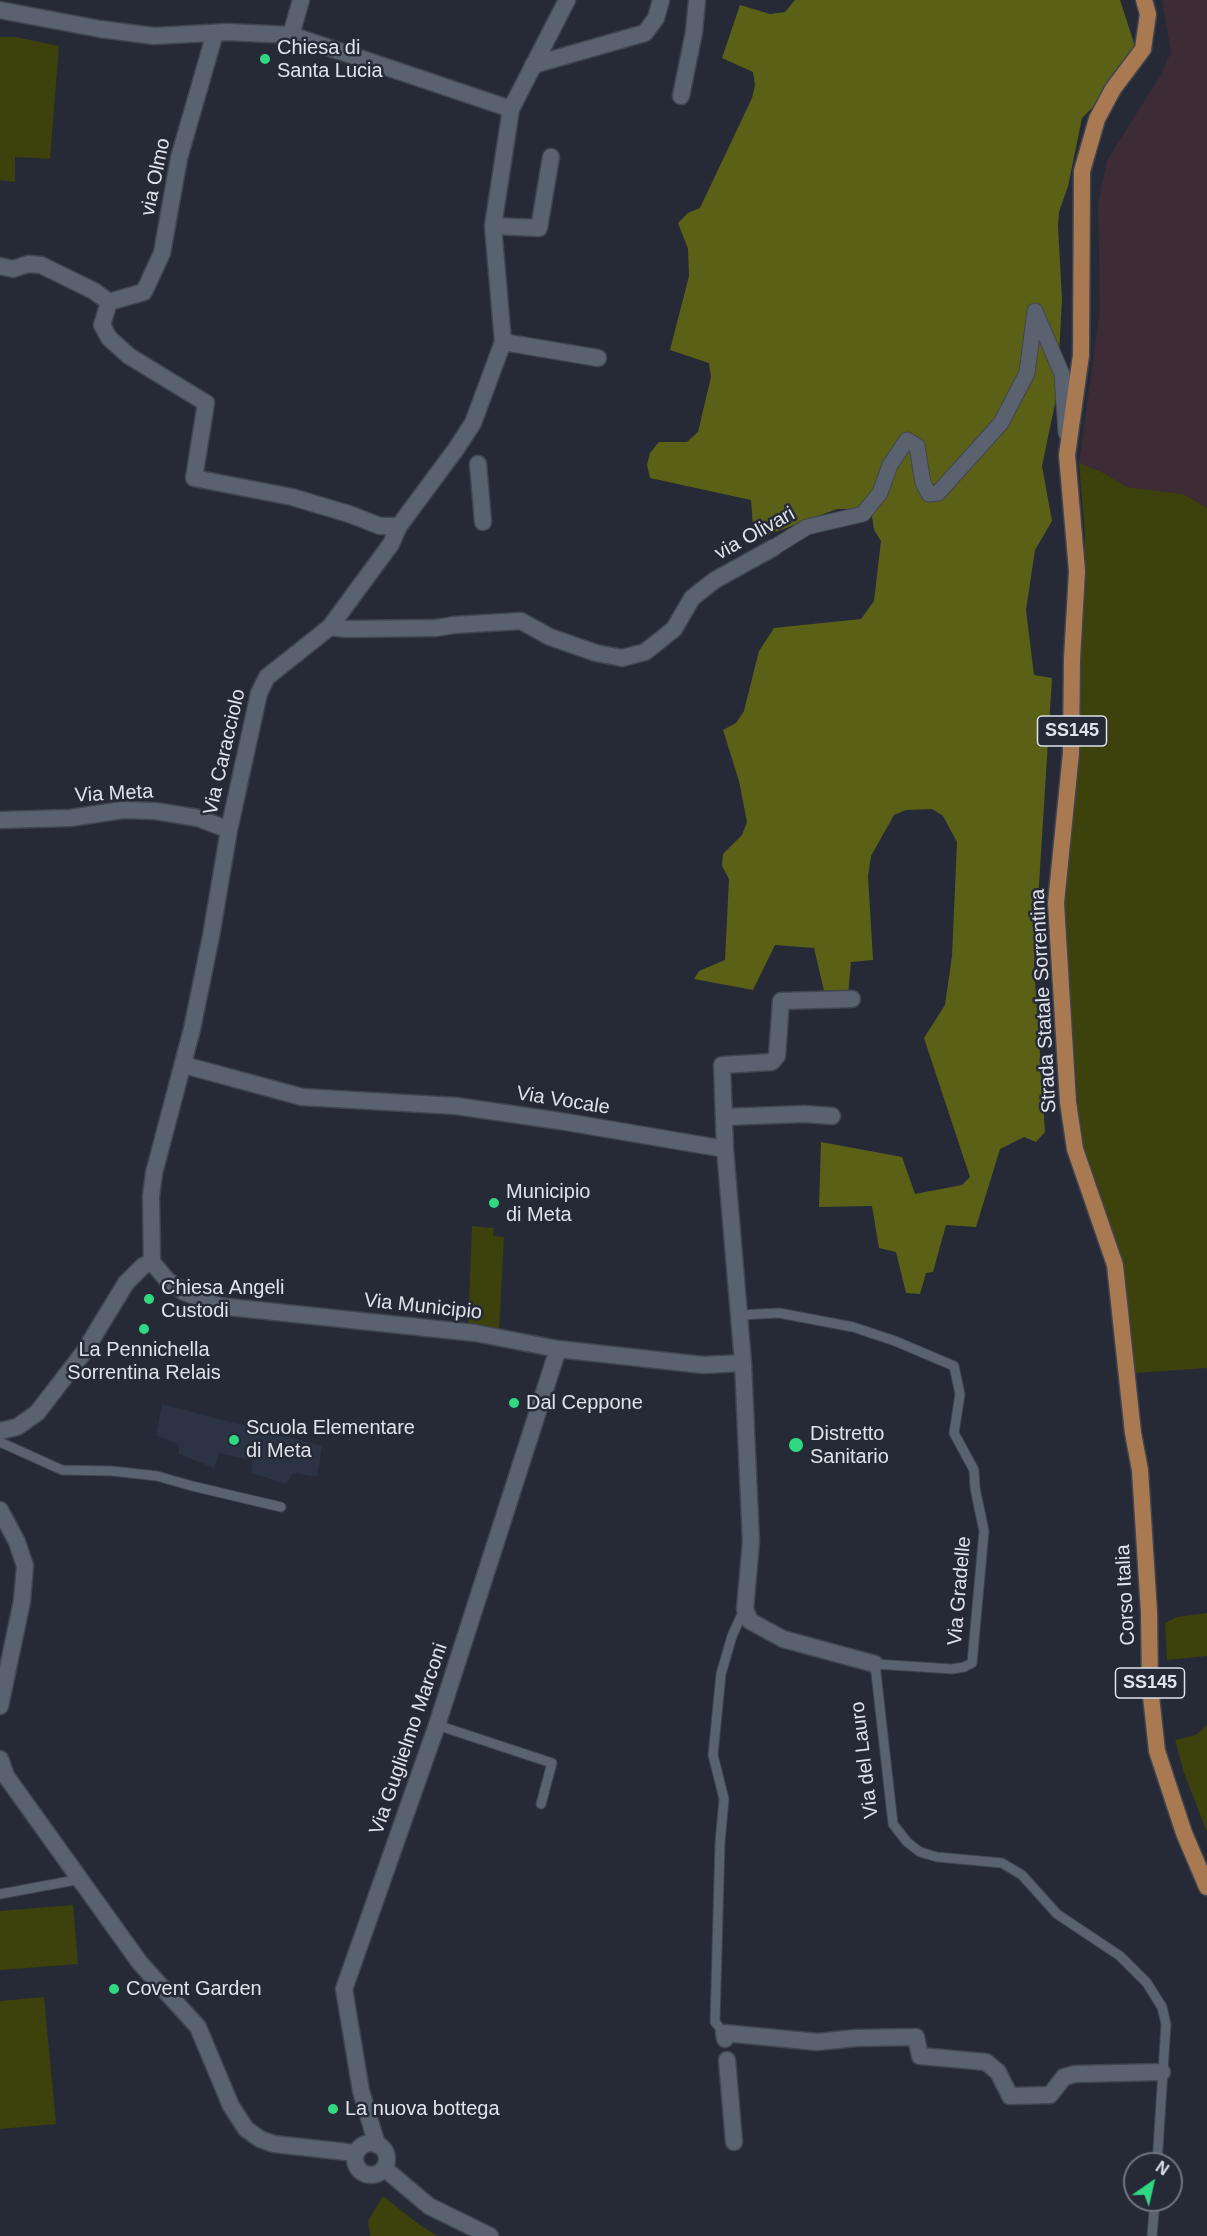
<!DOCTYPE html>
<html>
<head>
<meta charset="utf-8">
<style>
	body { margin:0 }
	#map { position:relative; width:1207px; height:2236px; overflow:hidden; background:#252a36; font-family:Helvetica,sans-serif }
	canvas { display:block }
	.north { position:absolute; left:1123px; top:2152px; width:60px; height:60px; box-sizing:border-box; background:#252a36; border:2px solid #6f747e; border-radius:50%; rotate:34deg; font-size:16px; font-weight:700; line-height:24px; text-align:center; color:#dee2ea }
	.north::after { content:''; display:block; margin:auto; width:21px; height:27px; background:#31d882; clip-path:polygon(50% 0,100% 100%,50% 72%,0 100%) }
</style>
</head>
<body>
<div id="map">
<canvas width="1207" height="2236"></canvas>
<div class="north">N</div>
</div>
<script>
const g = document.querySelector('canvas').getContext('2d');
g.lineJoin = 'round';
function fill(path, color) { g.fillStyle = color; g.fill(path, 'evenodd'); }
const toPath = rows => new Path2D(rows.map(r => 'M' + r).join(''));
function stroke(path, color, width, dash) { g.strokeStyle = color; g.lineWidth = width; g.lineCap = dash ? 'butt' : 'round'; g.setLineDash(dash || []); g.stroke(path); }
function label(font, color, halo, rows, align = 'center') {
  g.font = font + ' Helvetica,sans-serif'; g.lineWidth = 5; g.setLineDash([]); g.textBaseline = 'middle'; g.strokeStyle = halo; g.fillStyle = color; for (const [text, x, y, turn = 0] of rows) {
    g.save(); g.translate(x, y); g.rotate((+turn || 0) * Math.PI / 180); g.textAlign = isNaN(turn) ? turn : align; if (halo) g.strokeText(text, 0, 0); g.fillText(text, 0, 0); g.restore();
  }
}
fill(toPath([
	[162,1404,322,1446,317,1477,293,1473,286,1484,252,1473,252,1460,219,1453,214,1468,179,1454,179,1445,156,1435]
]), '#2c3345');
fill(toPath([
	[1162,0,1207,0,1207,508,1183,494,1127,487,1104,473,1079,463,1100,310,1098,204,1107,160,1161,75,1171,52]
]), '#3d2c36');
fill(toPath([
	[0,37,16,37,59,46,50,159,15,157,15,182,0,180],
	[1079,463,1104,473,1127,487,1183,494,1207,508,1207,1368,1136,1373,1122,1275,1080,1137,1064,897,1080,686,1085,535],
	[472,1226,494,1228,493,1236,504,1237,499,1332,468,1327],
	[1207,1613,1207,1656,1167,1660,1165,1623,1177,1617],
	[1207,1725,1207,1832,1184,1773,1175,1740,1196,1735],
	[73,1905,78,1964,0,1970,0,1911],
	[44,1997,56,2124,0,2129,0,2001],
	[383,2196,417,2223,437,2236,370,2236,368,2221]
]), '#3d410c');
fill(toPath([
	[795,0,1120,0,1141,65,1122,86,1101,99,1082,118,1068,186,1059,212,1058,226,1062,299,1057,394,1042,466,1052,521,1035,550,1026,610,1034,675,1052,678,1034,964,1045,1132,1036,1142,1024,1137,1000,1149,976,1227,946,1225,933,1272,926,1273,920,1294,906,1293,896,1252,879,1248,872,1206,819,1207,821,1142,902,1157,915,1194,962,1185,970,1177,924,1038,945,1005,952,956,957,842,943,816,932,809,906,810,894,815,871,856,868,876,873,960,851,962,848,995,825,995,814,948,775,945,753,990,694,979,699,971,725,960,729,879,722,866,723,854,742,835,747,822,739,781,723,730,736,723,744,711,759,651,774,628,861,619,874,601,881,541,874,530,872,516,850,509,837,509,754,540,751,500,650,478,647,465,650,453,659,442,687,442,698,432,711,377,709,363,670,350,689,276,688,249,678,223,688,213,700,208,752,98,755,85,753,72,722,58,740,5,770,14,785,12]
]), '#5b6017');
const service = toPath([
	[740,1315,779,1313,853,1327,895,1341,954,1366,960,1394,954,1433,974,1470,975,1488,984,1531,972,1663,964,1667,952,1669,875,1664,893,1824,907,1842,920,1852,937,1857,1002,1863,1022,1875,1057,1914,1120,1956,1147,1983,1162,2007,1166,2024,1157,2164],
	[0,1442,62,1470,112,1471,157,1476,192,1486,281,1507],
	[437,1725,552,1763,541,1804],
	[0,1894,81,1879],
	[724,2033,715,2022,720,1842,724,1799,713,1755,721,1674,732,1636,744,1610],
	[1152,2236,1155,2200]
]);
const pedestrian = toPath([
	[773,548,807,527,863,514,880,493,890,465,907,440,917,446,923,483,929,494,938,493,1001,423,1027,373,1035,311,1062,374,1066,433]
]);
const minor = toPath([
	[0,10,100,29,154,36,227,32,291,35,511,109],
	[291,35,301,0],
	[533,65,645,33,656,18,661,0],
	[681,96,694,32,697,0],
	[493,226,539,228,551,157],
	[0,266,13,269,28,264,41,265,94,291,109,302,102,325,109,338,129,356,206,403,194,478,292,497,349,514,380,526,399,526],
	[109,302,144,292,162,253,179,158,215,33],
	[503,342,598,358],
	[478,464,483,522],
	[330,627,346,629,436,628,454,625,521,621,550,637,596,653,622,658,645,652,674,629,692,598,715,580,773,548],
	[0,820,70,818,123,810,155,811,198,818,229,830],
	[184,1065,302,1097,456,1106,560,1121,725,1149,743,1363],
	[725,1117,804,1114,832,1116],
	[725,1149,722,1065,772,1062,777,1056,781,1001,852,999],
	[152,1262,151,1196,154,1173,192,1029,211,936,229,830,259,693,267,677,330,627,391,544,399,526,456,449,473,423,503,342,493,226,511,109,567,0],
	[152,1262,167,1280,184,1292,219,1306,475,1333,558,1349,703,1365,743,1363,751,1542,745,1609,750,1621,783,1639,875,1664],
	[0,1431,17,1427,37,1413,84,1352,126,1283,143,1266,152,1262],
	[0,1510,17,1542,25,1566,22,1601,0,1706],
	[0,1759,6,1776,140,1963,198,2027,231,2106,246,2129,260,2139,274,2144,356,2153],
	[725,2039,724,2033,817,2042,856,2038,916,2037,920,2056,986,2062,998,2072,1010,2096,1050,2095,1064,2077,1075,2074,1162,2072],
	[727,2060,734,2142],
	'355 2159a16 16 0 1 1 32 0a16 16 0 1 1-32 0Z',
	[377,2145,361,2091,344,1989,437,1725,558,1349],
	[384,2168,429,2206,490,2236]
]);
const primary = toPath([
	[1144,0,1148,14,1143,49,1113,89,1097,119,1082,171,1081,355,1067,455,1077,571,1072,659,1071,753,1056,903,1068,1102,1075,1149,1115,1265,1133,1433,1140,1470,1149,1612,1150,1687,1157,1751,1184,1833,1207,1887]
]);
stroke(service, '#40454e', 11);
stroke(pedestrian, '#40454e', 17);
stroke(minor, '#40454e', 19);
stroke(primary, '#40454e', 19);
stroke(service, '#5b626f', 9);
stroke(pedestrian, '#5b626f', 15);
stroke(minor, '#5b626f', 16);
stroke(primary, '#a97952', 16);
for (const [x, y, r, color] of [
	[265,59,6,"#31d882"],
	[494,1203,6,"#31d882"],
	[149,1299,6,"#31d882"],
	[144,1329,6,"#31d882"],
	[514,1403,6,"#31d882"],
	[234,1440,6,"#31d882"],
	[796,1445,8,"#31d882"],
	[114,1989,6,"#31d882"],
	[333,2109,6,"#31d882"]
]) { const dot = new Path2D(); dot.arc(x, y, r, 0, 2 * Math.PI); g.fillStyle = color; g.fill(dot); stroke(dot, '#252a36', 2); }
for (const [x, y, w] of [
	[1072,731,69],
	[1150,1683,69]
]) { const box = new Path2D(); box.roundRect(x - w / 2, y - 15, w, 30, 4.5); g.fillStyle = '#252a36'; g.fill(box); stroke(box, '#dee2ea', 1.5); }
label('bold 18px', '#dee2ea', null, [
	["SS145",1072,731],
	["SS145",1150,1683]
]);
label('20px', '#dee2ea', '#252a36', [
	["Chiesa di",277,48],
	["Santa Lucia",277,71],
	["Municipio",506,1192],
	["di Meta",506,1215],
	["Chiesa Angeli",161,1288],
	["Custodi",161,1311],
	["La Pennichella",144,1350,"center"],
	["Sorrentina Relais",144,1373,"center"],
	["Dal Ceppone",526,1403],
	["Scuola Elementare",246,1428],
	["di Meta",246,1451],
	["Distretto",810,1434],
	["Sanitario",810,1457],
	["Covent Garden",126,1989],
	["La nuova bottega",345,2109]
], 'left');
label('20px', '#dee2ea', '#252a36', [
	["via Olmo",156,177,-78],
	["via Olivari",755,534,-29],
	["Via Caracciolo",225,752,-77],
	["Via Meta",114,794,-3],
	["Strada Statale Sorrentina",1044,1001,-93],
	["Via Vocale",563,1101,9],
	["Via Municipio",423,1307,6],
	["Via Gradelle",960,1591,-85],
	["Corso Italia",1126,1595,-93],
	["Via Guglielmo Marconi",409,1739,-71],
	["Via del Lauro",865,1760,-97]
]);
</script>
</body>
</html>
